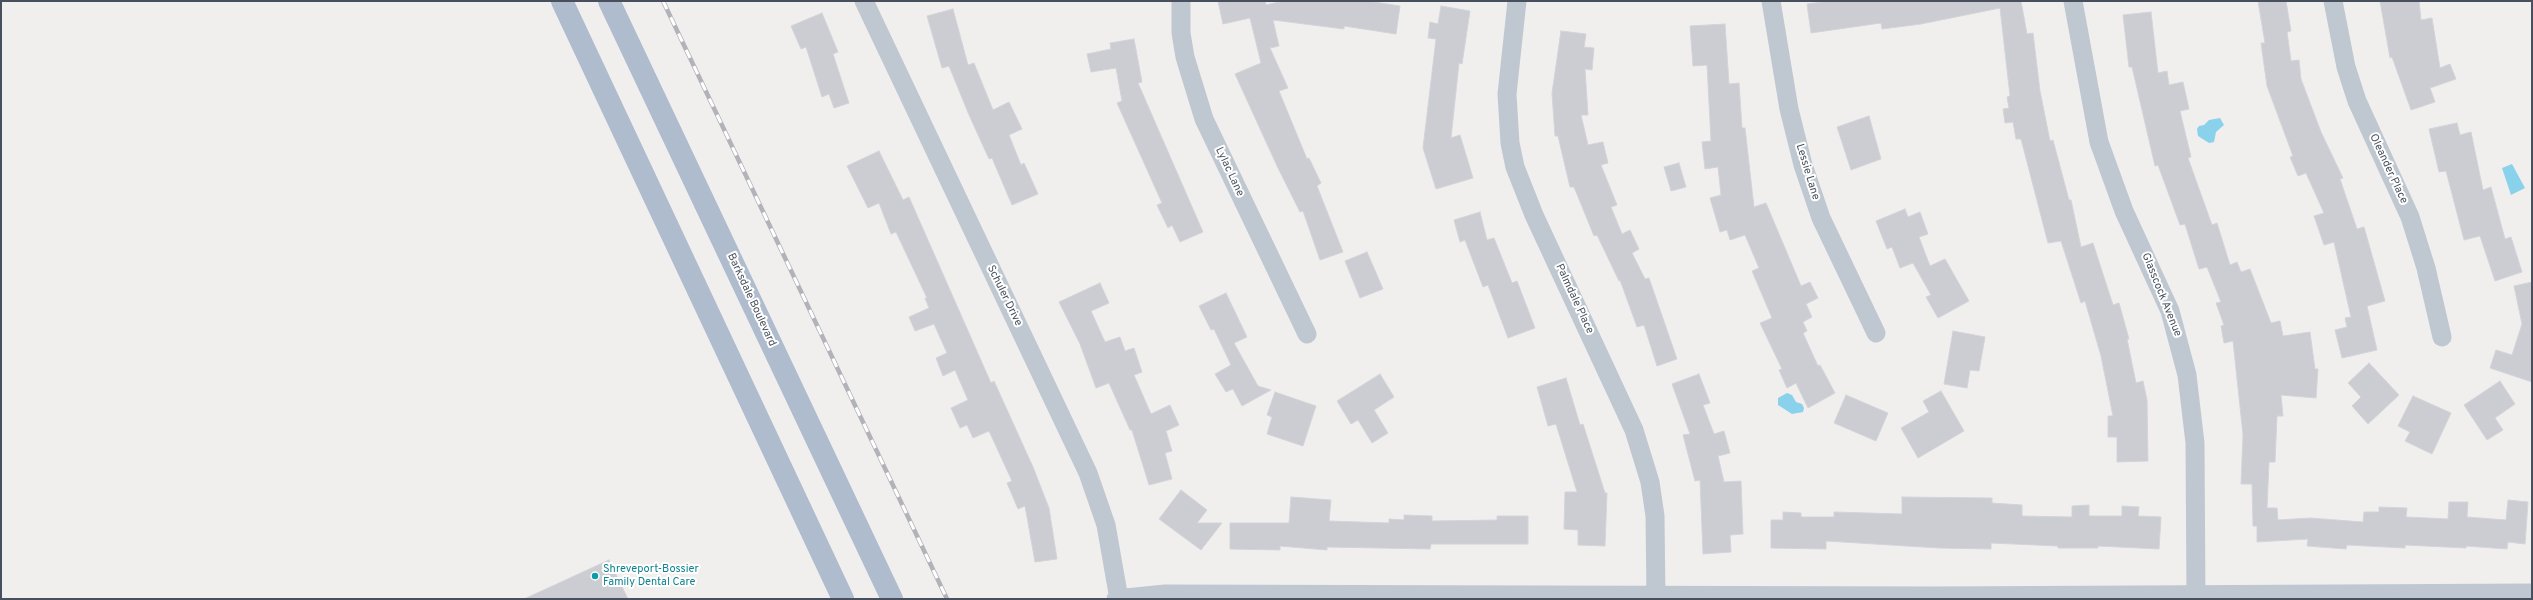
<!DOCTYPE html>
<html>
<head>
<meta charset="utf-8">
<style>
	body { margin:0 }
	#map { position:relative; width:2533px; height:600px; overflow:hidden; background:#f1efee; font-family:Overpass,sans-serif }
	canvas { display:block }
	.frame { position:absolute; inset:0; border:2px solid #47505c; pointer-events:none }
</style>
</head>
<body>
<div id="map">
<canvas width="2533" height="600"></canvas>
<div class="frame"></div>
</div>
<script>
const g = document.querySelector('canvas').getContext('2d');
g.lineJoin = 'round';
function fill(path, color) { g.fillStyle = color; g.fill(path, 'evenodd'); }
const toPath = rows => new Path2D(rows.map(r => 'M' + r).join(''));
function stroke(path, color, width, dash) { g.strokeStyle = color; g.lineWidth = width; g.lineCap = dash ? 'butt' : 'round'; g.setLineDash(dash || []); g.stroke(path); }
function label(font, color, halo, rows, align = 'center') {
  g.font = font + ' Overpass,sans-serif'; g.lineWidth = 4; g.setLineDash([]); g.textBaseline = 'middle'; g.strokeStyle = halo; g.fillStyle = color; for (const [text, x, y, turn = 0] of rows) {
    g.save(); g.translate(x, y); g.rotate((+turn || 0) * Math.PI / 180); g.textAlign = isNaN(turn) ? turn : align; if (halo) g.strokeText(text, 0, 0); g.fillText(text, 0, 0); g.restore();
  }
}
fill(toPath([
	[2220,118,2224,125,2216,132,2214,142,2209,143,2198,136,2197,129,2199,126,2204,125,2209,120],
	[2512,164,2525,188,2511,195,2502,168],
	[1787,393,1792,395,1796,402,1802,404,1804,408,1803,412,1792,414,1778,405,1778,398]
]), '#8ad1ec');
const building = toPath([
	[1218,1,1265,1,1266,5,1283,1,1368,1,1400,6,1396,34,1344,26,1344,29,1273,20,1279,46,1270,48,1288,88,1279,91,1307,159,1309,158,1321,183,1317,186,1343,252,1320,260,1303,211,1300,212,1277,166,1235,74,1261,63,1250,18,1223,24,1218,1],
	[1829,1,2021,1,2027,34,2033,33,2040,91,2050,141,2053,140,2069,200,2071,200,2081,247,2093,243,2113,305,2119,303,2129,339,2127,339,2136,383,2143,381,2147,400,2148,461,2117,462,2117,437,2108,437,2108,416,2113,416,2101,356,2085,301,2081,303,2061,241,2048,243,2021,139,2016,139,2013,122,2005,123,2003,109,2009,108,2007,97,2010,96,2000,8,1921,24,1882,29,1881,23,1811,33,1807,4,1829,1],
	[2258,1,2286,1,2291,31,2287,32,2291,61,2299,60,2301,79,2321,132,2343,178,2340,179,2357,229,2364,227,2385,301,2367,306,2377,350,2342,358,2335,330,2347,327,2345,318,2351,317,2334,242,2324,245,2314,216,2324,213,2306,173,2298,176,2290,157,2293,156,2267,86,2261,43,2265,43,2258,1],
	[2380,1,2419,1,2421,20,2432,18,2440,68,2450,64,2456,79,2430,88,2435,102,2411,110,2392,57,2390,58,2380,1],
	[1441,6,1470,11,1462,64,1459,63,1451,138,1460,135,1473,178,1436,189,1423,148,1436,39,1428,38,1430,22,1438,24,1441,6],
	[953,9,968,65,974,63,993,110,1009,102,1022,129,1009,135,1021,165,1024,163,1038,194,1012,205,992,158,989,159,969,115,949,66,942,68,927,16,953,9],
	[2151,12,2158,73,2167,71,2169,85,2183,82,2189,109,2180,111,2191,157,2188,158,2212,225,2217,223,2230,265,2237,262,2241,272,2250,269,2271,323,2280,321,2283,336,2310,332,2315,369,2318,369,2316,398,2281,395,2283,416,2277,416,2275,462,2269,462,2267,508,2277,508,2278,520,2310,518,2363,522,2364,512,2379,512,2379,507,2407,508,2406,517,2448,519,2449,502,2468,502,2467,517,2506,520,2508,500,2528,502,2525,544,2508,542,2507,549,2466,546,2466,548,2405,545,2405,548,2347,545,2346,549,2307,546,2308,539,2257,542,2257,526,2253,526,2252,484,2241,484,2243,435,2233,341,2224,343,2221,326,2224,325,2216,303,2221,302,2207,267,2199,269,2185,224,2180,225,2158,165,2155,166,2132,67,2129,67,2123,15,2151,12],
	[822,13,838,52,833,54,849,103,834,108,829,94,822,97,806,47,801,49,791,26,822,13],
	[1725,24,1729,84,1739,83,1742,128,1745,128,1754,207,1766,203,1801,286,1810,282,1818,298,1806,304,1812,317,1803,322,1807,331,1803,333,1818,366,1820,365,1835,393,1808,408,1796,383,1787,388,1779,370,1782,369,1760,323,1772,318,1752,271,1759,268,1745,235,1730,240,1727,230,1720,232,1710,198,1721,195,1718,167,1705,169,1702,142,1711,141,1707,65,1693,66,1690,26,1725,24],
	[1561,31,1586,34,1584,47,1594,48,1592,70,1585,69,1588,115,1581,115,1588,145,1603,142,1608,163,1601,165,1617,205,1611,207,1622,234,1630,230,1639,249,1632,253,1645,279,1649,278,1677,359,1657,366,1644,325,1637,327,1620,280,1619,281,1597,235,1594,236,1574,187,1570,187,1558,136,1555,136,1552,93,1561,31],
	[1134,39,1142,82,1138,83,1203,232,1180,242,1172,225,1168,228,1157,205,1162,203,1117,103,1122,101,1116,68,1091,72,1087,54,1111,49,1110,43,1134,39],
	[1869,116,1881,159,1851,170,1837,127,1869,116],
	[2457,123,2460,135,2471,132,2483,190,2491,187,2505,239,2511,237,2522,272,2495,281,2480,236,2464,240,2446,171,2439,172,2429,129,2457,123],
	[879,151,903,200,909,197,991,383,994,381,1033,467,1049,508,1057,559,1035,562,1025,506,1018,509,1007,483,1012,481,989,431,973,438,967,425,960,428,951,408,968,400,955,370,943,376,936,358,947,353,934,324,915,331,909,317,929,308,925,298,927,298,896,232,891,234,879,203,868,208,847,166,879,151],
	[1679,163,1686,187,1671,191,1664,167,1679,163],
	[1905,209,1908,217,1920,212,1928,234,1919,237,1930,266,1945,259,1969,301,1938,318,1926,297,1931,295,1913,263,1900,268,1892,247,1887,249,1876,221,1905,209],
	[1480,212,1487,240,1494,238,1512,283,1517,281,1535,328,1508,338,1488,285,1483,287,1465,240,1460,242,1454,220,1480,212],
	[1367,252,1383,289,1360,298,1345,261,1367,252],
	[2532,282,2532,382,2490,368,2496,350,2512,355,2522,324,2514,286,2532,282],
	[1100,283,1109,303,1091,311,1105,342,1120,337,1125,351,1134,348,1142,372,1134,375,1151,414,1170,405,1179,425,1166,431,1172,451,1165,453,1172,479,1149,485,1132,430,1130,430,1109,383,1096,388,1080,344,1059,302,1100,283],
	[1226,293,1247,337,1234,343,1258,386,1271,390,1242,406,1233,389,1226,392,1215,374,1231,365,1214,329,1211,330,1199,306,1226,293],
	[1953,331,1985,337,1979,371,1970,370,1967,388,1944,384,1953,331],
	[2369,363,2399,395,2368,424,2352,406,2361,397,2348,383,2369,363],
	[1380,374,1394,397,1374,410,1388,433,1372,443,1358,420,1351,424,1337,401,1380,374],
	[1699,374,1710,403,1703,405,1714,434,1724,431,1730,453,1718,456,1724,482,1741,481,1743,534,1730,535,1731,552,1703,554,1700,480,1695,481,1683,435,1690,434,1672,384,1699,374],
	[1566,378,1580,425,1583,424,1605,493,1607,493,1605,546,1578,545,1578,530,1564,529,1565,492,1577,492,1556,424,1548,426,1537,387,1566,378],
	[2500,381,2515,404,2495,418,2503,430,2487,440,2464,405,2500,381],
	[1941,391,1964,431,1918,458,1901,428,1929,412,1923,401,1941,391],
	[1275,392,1316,406,1303,446,1267,434,1272,417,1267,415,1275,392],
	[1846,395,1888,413,1876,441,1834,423,1846,395],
	[2413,396,2451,413,2432,454,2405,441,2410,432,2398,426,2413,396],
	[1181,490,1207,510,1197,523,1222,523,1201,550,1159,519,1181,490],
	[1291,497,1331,500,1329,521,1389,523,1389,519,1404,520,1404,515,1432,516,1432,521,1497,520,1497,516,1528,516,1528,544,1431,544,1430,549,1327,547,1327,550,1280,546,1280,550,1230,549,1230,523,1289,523,1291,497],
	[1902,497,1992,498,1992,503,2022,505,2022,516,2072,517,2072,506,2089,505,2089,516,2122,516,2122,506,2139,507,2138,516,2161,517,2159,549,2098,546,2098,548,2058,548,2058,546,1991,543,1991,549,1939,548,1826,541,1826,549,1771,548,1771,520,1783,520,1783,512,1801,513,1801,517,1834,517,1834,512,1902,514,1902,497],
	[609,560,628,599,524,599,609,560]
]);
fill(building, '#cbcdd3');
stroke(building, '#d2d4da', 1);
stroke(toPath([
	[864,1,1088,473,1106,525,1119,599],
	[1181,1,1181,33,1185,57,1204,119,1307,334],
	[1517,1,1507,94,1510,143,1515,167,1534,215,1634,430,1650,482,1655,516,1656,599],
	[1771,1,1789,109,1803,165,1821,218,1876,333],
	[2073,1,2099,142,2124,211,2170,311,2187,375,2195,443,2196,599],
	[2333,1,2346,67,2357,101,2410,217,2426,268,2442,337],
	[1116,599,1165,594,1934,596,2532,593]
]), '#bfc8d1', 19);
stroke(toPath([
	[562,1,843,599],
	[609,1,892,599]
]), '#aebccd', 22);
const rail = toPath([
	[663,1,947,599]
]);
stroke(rail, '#b1b3b9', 4.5);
stroke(rail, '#fff', 3, [9]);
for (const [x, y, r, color] of [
	[595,576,4,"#0f9aa8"]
]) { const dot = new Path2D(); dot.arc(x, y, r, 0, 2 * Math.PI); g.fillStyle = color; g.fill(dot); stroke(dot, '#fff', 1.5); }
label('11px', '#47505c', '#fff', [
	["Oleander Place",2388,169,65],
	["Lylac Lane",1229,172,65],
	["Lessie Lane",1807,172,73],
	["Glasscock Avenue",2161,295,68],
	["Schuler Drive",1004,296,64],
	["Palmdale Place",1574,299,65],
	["Barksdale Boulevard",751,300,65]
]);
label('11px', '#0d838f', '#fff', [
	["Shreveport-Bossier",603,570],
	["Family Dental Care",603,583]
], 'left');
</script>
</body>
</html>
